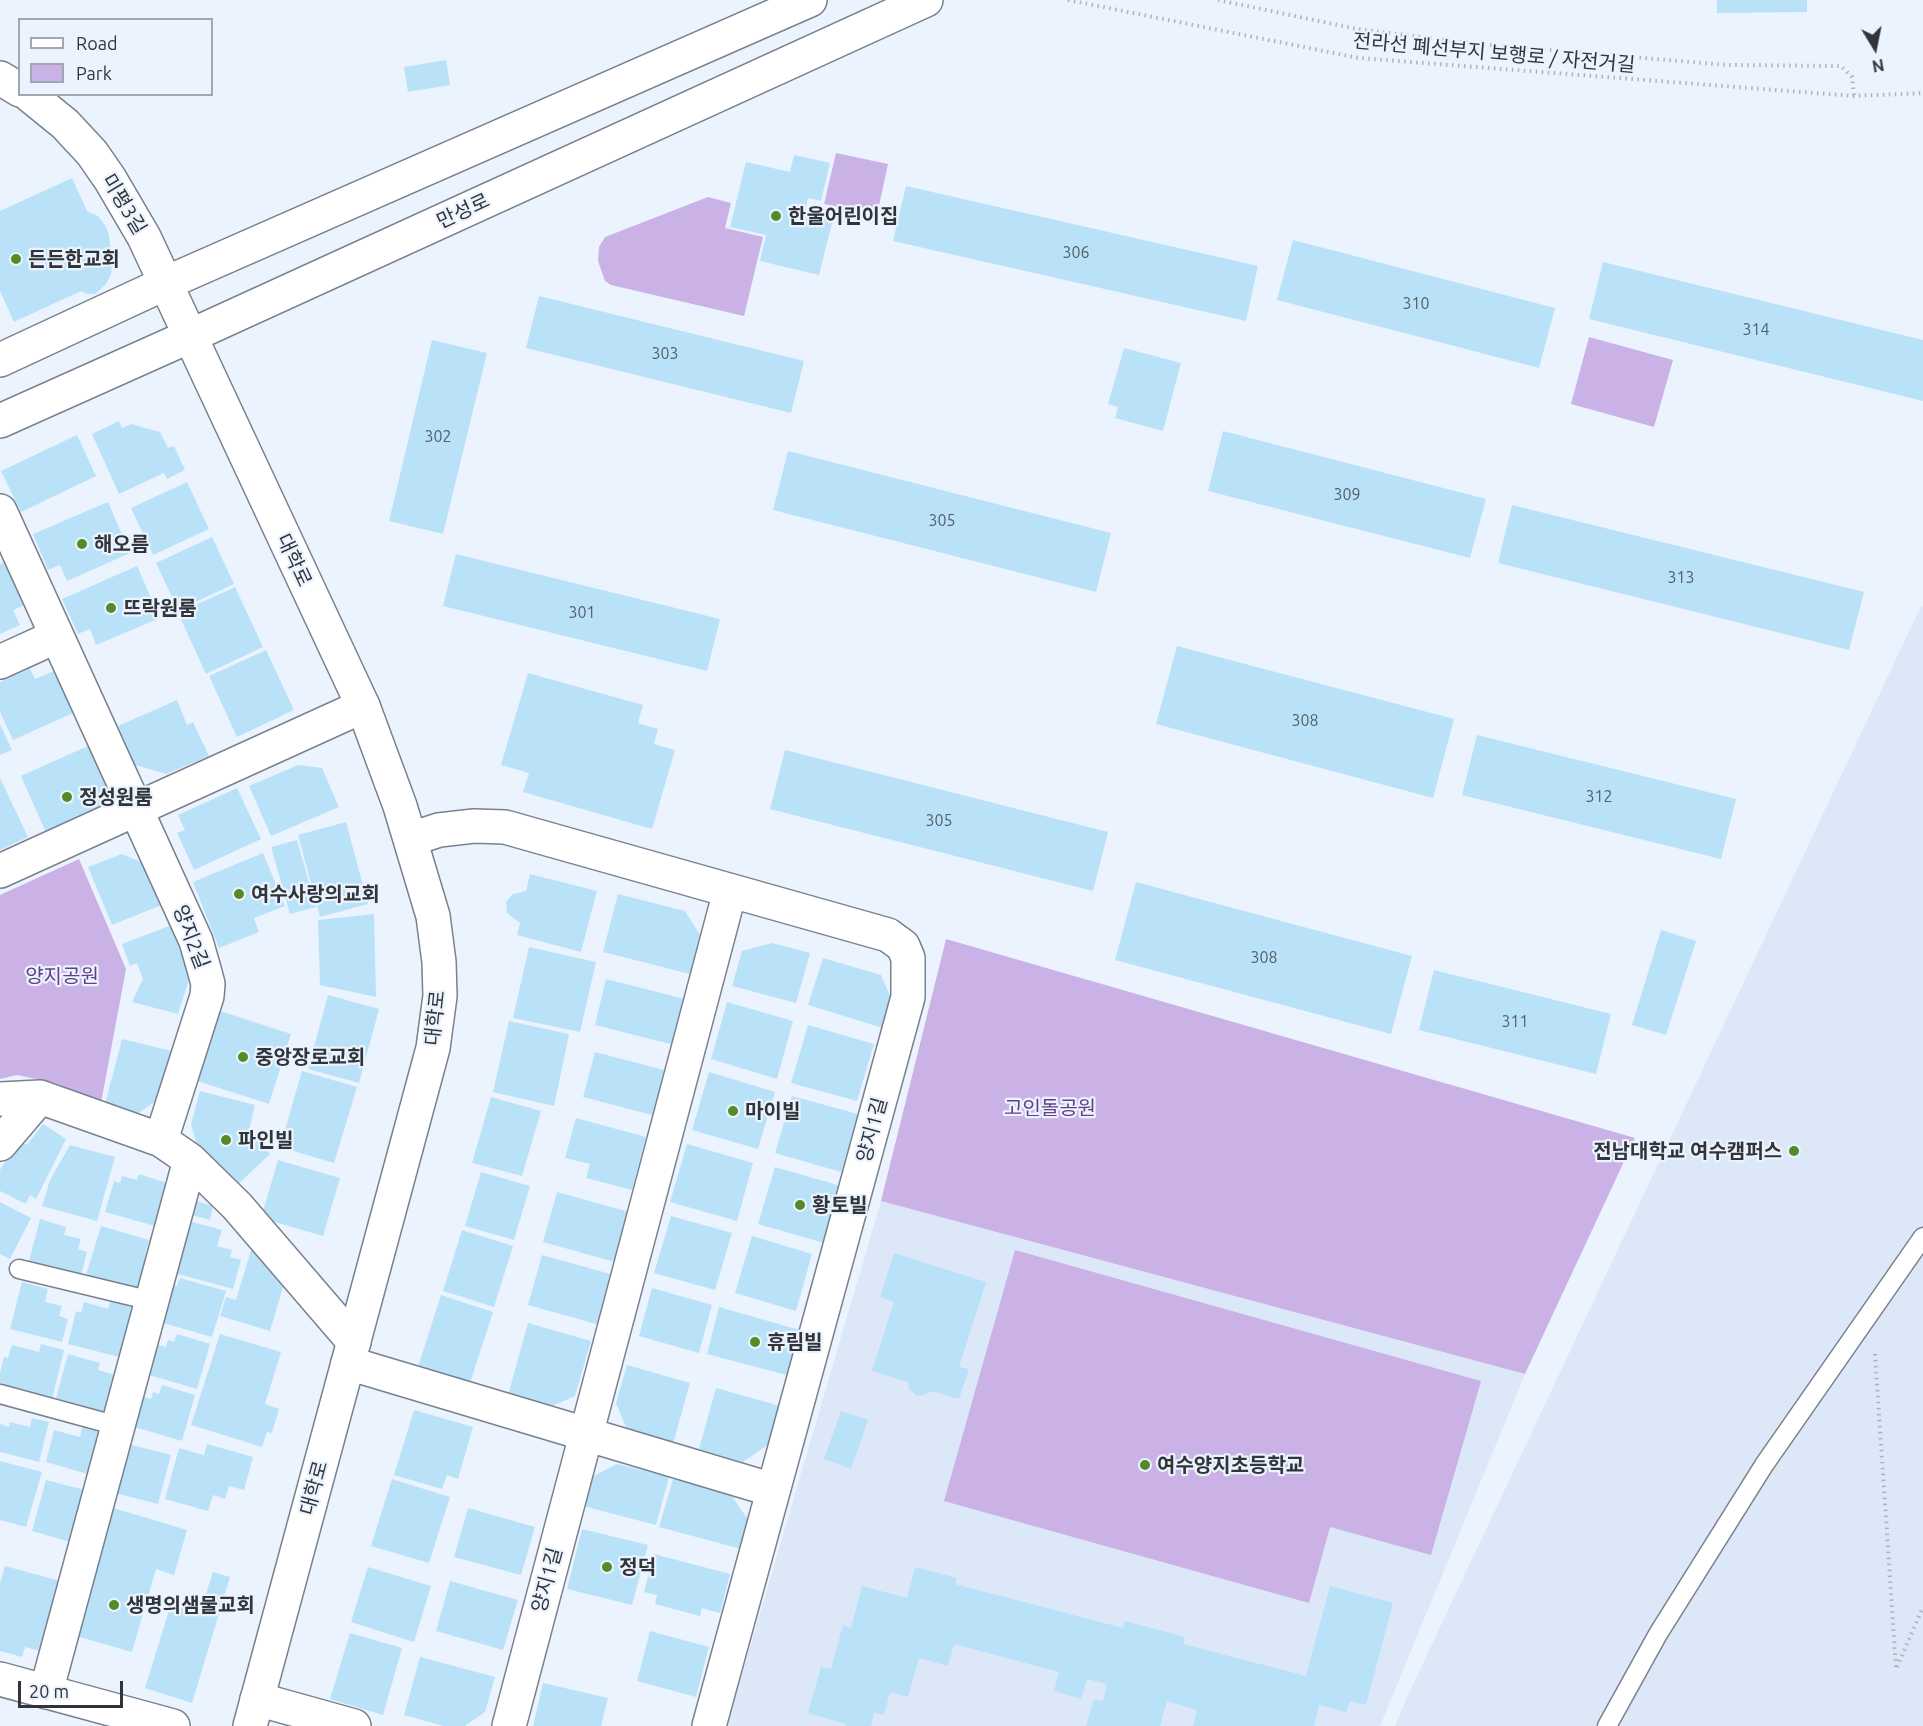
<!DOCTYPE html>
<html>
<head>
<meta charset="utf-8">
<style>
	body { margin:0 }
	#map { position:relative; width:1923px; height:1726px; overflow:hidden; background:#ebf3fe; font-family:Ubuntu,sans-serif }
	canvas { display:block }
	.legend { position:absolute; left:18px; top:18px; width:195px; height:78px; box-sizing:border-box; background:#ebf3fe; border:2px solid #a1a7b0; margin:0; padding:8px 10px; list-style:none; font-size:18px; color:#31353a }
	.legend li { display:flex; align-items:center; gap:12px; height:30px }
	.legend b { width:30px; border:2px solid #a1a7b0 }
	.north { position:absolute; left:1845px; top:18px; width:60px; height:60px; -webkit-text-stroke:4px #ebf3fe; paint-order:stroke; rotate:170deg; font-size:16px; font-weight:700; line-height:24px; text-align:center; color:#31353a }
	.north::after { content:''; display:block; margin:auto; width:21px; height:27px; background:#31353a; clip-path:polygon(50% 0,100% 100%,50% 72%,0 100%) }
	.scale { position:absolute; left:18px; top:1681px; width:105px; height:27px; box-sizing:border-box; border:3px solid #31353a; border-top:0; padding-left:8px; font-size:18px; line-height:21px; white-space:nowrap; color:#31353a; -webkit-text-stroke:4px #ebf3fe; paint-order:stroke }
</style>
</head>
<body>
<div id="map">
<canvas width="1923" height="1726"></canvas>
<ul class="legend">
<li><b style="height:8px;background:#fff"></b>Road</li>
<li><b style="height:16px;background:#cbb2e6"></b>Park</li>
</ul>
<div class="north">N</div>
<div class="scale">20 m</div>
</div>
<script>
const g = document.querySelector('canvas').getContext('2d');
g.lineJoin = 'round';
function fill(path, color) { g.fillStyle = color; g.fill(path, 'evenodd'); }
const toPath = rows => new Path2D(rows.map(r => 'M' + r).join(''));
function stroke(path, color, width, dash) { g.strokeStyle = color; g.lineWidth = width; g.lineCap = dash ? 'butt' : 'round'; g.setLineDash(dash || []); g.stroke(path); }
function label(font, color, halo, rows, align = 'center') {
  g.font = font + ' Ubuntu,"Noto Sans KR",sans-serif'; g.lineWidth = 4.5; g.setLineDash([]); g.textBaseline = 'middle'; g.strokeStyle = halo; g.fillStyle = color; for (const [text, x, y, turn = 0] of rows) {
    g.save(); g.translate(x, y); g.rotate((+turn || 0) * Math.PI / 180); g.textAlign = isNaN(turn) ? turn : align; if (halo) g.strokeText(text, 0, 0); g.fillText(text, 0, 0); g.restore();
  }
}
fill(toPath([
	[1923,606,1923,1726,1395,1726,1409,1693,1920,608],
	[881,1201,1525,1374,1380,1726,727,1726]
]), '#dce7f7');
fill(toPath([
	[836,153,888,164,877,215,824,204],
	[708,197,731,203,725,228,763,237,744,316,611,285,605,281,598,261,599,247,605,237],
	[1589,337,1673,360,1654,427,1571,404],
	[79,859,126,969,101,1103,55,1083,17,1075,0,1079,0,895],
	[946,939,1635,1138,1525,1374,881,1201],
	[1015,1250,1481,1381,1431,1555,1330,1527,1309,1603,944,1501]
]), '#cbb2e6');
fill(toPath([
	[1717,0,1807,0,1807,12,1717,13],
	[446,60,450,85,408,92,404,67],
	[794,155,830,163,821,201,808,198,805,213,833,219,819,275,760,261,766,235,730,227,746,162,790,172],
	[72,178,87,211,98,216,105,225,109,235,112,262,111,274,106,284,95,294,87,294,81,291,14,322,0,291,0,211],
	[906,186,1258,266,1246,321,893,241],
	[1293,240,1555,308,1539,368,1277,300],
	[1603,262,1923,340,1923,401,1589,319],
	[539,296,804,361,791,413,526,348],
	[432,340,487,353,443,534,389,521],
	[1124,348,1181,363,1163,431,1115,418,1118,407,1108,404],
	[119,421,122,428,131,424,160,432,168,448,174,446,185,470,167,479,164,473,119,494,92,434],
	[1223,431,1486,499,1470,558,1208,491],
	[77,435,96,476,21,512,1,471],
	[788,451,1111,533,1096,592,773,510],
	[187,482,209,529,153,555,131,508],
	[108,502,130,553,67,581,60,565,48,570,33,534],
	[1512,505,1864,592,1849,650,1498,563],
	[212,537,234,584,178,610,156,563],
	[456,554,720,619,707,671,443,606],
	[8,561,28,604,13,610,20,625,0,634,0,564],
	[137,566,160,618,96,645,90,629,78,634,62,599],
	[235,587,263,647,206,674,178,613],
	[1177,646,1454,719,1433,798,1156,724],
	[266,650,294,710,237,737,209,676],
	[30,669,35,679,54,671,73,713,13,740,0,712,0,682],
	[528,673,643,705,638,723,658,729,654,744,675,750,652,829,523,792,529,773,501,765],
	[177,700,187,725,193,722,209,756,166,774,135,765,118,726],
	[0,724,12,750,0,755],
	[1477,735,1736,799,1721,859,1462,795],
	[90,745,107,783,101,810,47,835,21,776],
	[785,750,1108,832,1093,891,770,809],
	[298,765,322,768,339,807,271,836,249,786],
	[0,778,28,837,0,850],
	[237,788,261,839,194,870,177,833,185,830,178,815],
	[346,822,368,904,320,917,298,835],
	[297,840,316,907,290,914,271,847],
	[263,853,285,906,254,918,259,932,219,948,193,882],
	[122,854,148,865,164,904,112,925,88,867],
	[530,874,597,891,581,952,517,935,520,923,507,913,506,902,513,894,526,891],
	[1136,882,1412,956,1391,1034,1115,960],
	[618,894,685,911,700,935,690,974,603,952],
	[374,914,376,997,320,985,318,920],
	[172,925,191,973,178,1014,132,1002,143,979,137,963,130,966,122,944],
	[1661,930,1696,941,1666,1035,1632,1025],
	[772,943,810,953,796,1003,732,986,742,951],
	[529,947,596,962,580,1032,513,1018],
	[823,958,881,975,891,998,883,1028,808,1005],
	[1434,970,1611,1014,1596,1074,1419,1030],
	[606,979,685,999,674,1045,595,1025],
	[328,995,379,1009,359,1083,308,1069],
	[727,1002,793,1021,777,1079,711,1059],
	[217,1010,291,1034,269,1104,194,1080],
	[509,1021,569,1034,554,1106,493,1092],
	[808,1025,874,1044,857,1101,791,1083],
	[122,1039,176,1052,165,1095,134,1116,104,1108],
	[595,1052,668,1071,656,1116,583,1097],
	[302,1071,357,1087,334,1163,280,1147],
	[709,1072,775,1092,758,1149,692,1130],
	[200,1091,255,1105,249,1131,270,1154,234,1188,198,1149,191,1124],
	[792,1096,858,1114,841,1172,775,1153],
	[491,1097,541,1111,522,1176,472,1163],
	[576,1118,646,1137,632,1190,586,1178,590,1164,565,1158],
	[43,1124,66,1139,36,1199,30,1195,26,1204,0,1191,0,1170,18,1141,27,1145],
	[687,1144,753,1163,737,1221,670,1202],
	[70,1145,115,1157,97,1221,42,1206,50,1180],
	[278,1160,340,1178,323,1236,261,1218],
	[775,1167,841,1186,824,1243,758,1224],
	[481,1172,530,1186,514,1240,465,1226],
	[139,1174,167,1183,155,1226,105,1212,114,1181,120,1183,122,1176,137,1180],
	[557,1192,629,1212,615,1262,543,1242],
	[189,1199,213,1206,210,1220,185,1213],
	[0,1202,31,1218,10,1259,0,1254],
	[671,1216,732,1233,715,1290,654,1273],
	[40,1219,66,1227,64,1235,81,1239,78,1249,87,1252,81,1275,29,1261],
	[185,1220,222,1230,217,1246,232,1250,230,1257,241,1260,233,1289,171,1272],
	[101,1226,149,1240,145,1255,150,1257,141,1291,86,1275],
	[462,1230,513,1246,494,1307,443,1291],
	[752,1236,812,1254,796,1311,735,1293],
	[252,1247,283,1287,270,1331,220,1316,226,1297,236,1300],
	[894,1253,986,1282,959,1367,969,1369,959,1399,931,1391,925,1395,917,1396,909,1389,908,1382,872,1371,894,1302,880,1297],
	[542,1255,614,1275,600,1325,528,1305],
	[180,1278,226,1291,212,1337,156,1321,167,1283,177,1286],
	[22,1282,48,1289,45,1302,62,1306,59,1316,68,1319,62,1342,10,1329],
	[652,1288,712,1305,699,1353,639,1336],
	[441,1295,493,1312,470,1383,418,1367],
	[110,1300,137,1307,123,1358,68,1344,76,1311,81,1313,84,1302,108,1309],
	[719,1307,803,1331,790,1376,707,1354],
	[528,1323,591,1341,575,1396,550,1407,508,1395],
	[177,1334,210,1344,197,1389,139,1372,148,1342,166,1347,168,1340,174,1342],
	[220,1334,281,1352,265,1404,279,1409,272,1433,267,1432,262,1447,191,1425],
	[41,1344,64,1350,52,1399,0,1385,0,1373,4,1357,8,1358,12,1345,39,1352],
	[68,1354,100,1363,98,1370,116,1375,106,1413,56,1398],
	[627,1365,690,1383,673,1444,628,1432,616,1403],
	[162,1385,195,1395,182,1441,124,1424,133,1393,151,1399,153,1392,159,1394],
	[716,1388,780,1406,769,1444,743,1462,699,1449],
	[414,1410,473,1427,458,1479,447,1475,442,1489,394,1475],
	[841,1411,868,1420,851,1469,824,1459],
	[32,1418,49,1422,39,1462,0,1452,0,1424,9,1427,10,1422,30,1427],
	[82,1427,102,1433,91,1475,46,1462,54,1430,80,1437],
	[120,1442,171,1455,158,1504,107,1491],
	[207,1444,253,1457,244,1490,229,1486,225,1499,213,1495,208,1511,165,1499,179,1448,204,1455],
	[0,1461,42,1472,26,1527,0,1520],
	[617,1464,669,1477,656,1525,583,1506,590,1478],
	[392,1479,450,1497,429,1563,371,1546],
	[673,1479,731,1495,749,1521,741,1549,659,1527],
	[46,1480,89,1491,74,1543,32,1531],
	[110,1507,187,1530,174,1575,156,1569,132,1652,73,1635],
	[468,1508,535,1527,521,1575,454,1557],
	[582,1529,648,1545,632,1605,567,1589],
	[654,1554,730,1574,720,1613,702,1608,700,1616,655,1604,657,1595,644,1592],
	[5,1566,64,1582,44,1652,25,1647,22,1657,0,1651,0,1583],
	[368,1567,431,1586,414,1642,351,1622],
	[915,1567,957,1578,955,1584,1123,1628,1125,1621,1185,1637,1183,1644,1306,1676,1330,1586,1393,1603,1366,1705,1350,1701,1346,1712,1319,1705,1314,1726,1193,1726,1197,1710,1167,1701,1160,1726,1086,1726,1094,1699,1103,1701,1107,1684,1087,1679,1081,1699,1054,1691,1059,1672,954,1644,948,1666,919,1658,908,1697,890,1692,884,1715,874,1713,871,1726,846,1726,846,1724,808,1713,821,1667,831,1669,843,1625,851,1628,862,1586,907,1598],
	[213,1572,230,1577,192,1703,145,1688,171,1604,188,1610,191,1600,203,1603],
	[450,1581,518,1600,503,1650,436,1631],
	[650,1631,709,1647,696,1697,637,1681],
	[350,1633,402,1648,383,1715,330,1699],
	[420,1657,495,1677,485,1712,465,1726,444,1726,404,1715],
	[543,1683,608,1698,601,1726,533,1726]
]), '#b9e2f8');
const lane = toPath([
	[19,1269,152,1301],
	[0,1394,118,1426],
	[1607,1726,1658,1634,1764,1465,1923,1237]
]);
const street = toPath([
	[0,511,196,941,204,969,208,984,207,996,161,1140],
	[0,662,57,636],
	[411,839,439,830,474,826,505,827,888,935,903,946,908,958,908,997,709,1726],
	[0,871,363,706],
	[0,1099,40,1097,161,1140,190,1160,237,1206,354,1342],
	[0,1144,40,1097],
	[348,1363,773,1490],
	[0,1679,173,1726],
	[46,1692,190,1160],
	[257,1699,354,1726],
	[509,1726,730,891]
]);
const secondary = toPath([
	[0,78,20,90],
	[28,94,65,124,92,153,110,179,144,237,363,706,400,806,433,916,439,962,440,996,433,1048,250,1726],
	[0,360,166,283,810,0],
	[0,421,190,336,926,0]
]);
stroke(lane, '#79818e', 21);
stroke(street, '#79818e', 36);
stroke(secondary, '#79818e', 36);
stroke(toPath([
	[1068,0,1359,58,1854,96,1923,93],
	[1218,0,1357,29,1478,44,1727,65,1841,66,1852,77,1854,96],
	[1875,1354,1896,1668],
	[1897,1667,1923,1607]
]), '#acb3bc', 4, [1.5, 4.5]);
stroke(lane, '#fff', 18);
stroke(street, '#fff', 33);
stroke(secondary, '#fff', 33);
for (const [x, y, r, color] of [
	[776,216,6,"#528b28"],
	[16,259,6,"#528b28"],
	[82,544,6,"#528b28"],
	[111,608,6,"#528b28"],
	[67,797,6,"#528b28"],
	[239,894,6,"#528b28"],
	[243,1057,6,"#528b28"],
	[733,1111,6,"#528b28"],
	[226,1140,6,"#528b28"],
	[1794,1151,6,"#528b28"],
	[800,1205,6,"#528b28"],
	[755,1342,6,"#528b28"],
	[1145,1465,6,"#528b28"],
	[607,1567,6,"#528b28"],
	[114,1605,6,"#528b28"]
]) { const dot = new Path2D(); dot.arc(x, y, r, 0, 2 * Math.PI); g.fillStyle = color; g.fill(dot); stroke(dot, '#ebf3fe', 2); }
label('16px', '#53606a', null, [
	["306",1076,253],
	["310",1416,304],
	["314",1756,330],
	["303",665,354],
	["302",438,437],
	["309",1347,495],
	["305",942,521],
	["313",1681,578],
	["301",582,613],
	["308",1305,721],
	["312",1599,797],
	["305",939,821],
	["308",1264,958],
	["311",1515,1022]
]);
label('20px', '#31353a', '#ebf3fe', [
	["전라선 폐선부지 보행로 / 자전거길",1494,53,5],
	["미평3길",124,204,59],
	["만성로",463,211,-25],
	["대학로",294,560,65],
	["양지2길",191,937,69],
	["대학로",435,1018,-84],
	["양지1길",872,1130,-75],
	["대학로",314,1488,-75],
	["양지1길",547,1580,-75]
]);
label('bold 20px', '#31353a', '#ebf3fe', [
	["한울어린이집",788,216],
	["든든한교회",28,259],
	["해오름",94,544],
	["뜨락원룸",123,608],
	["정성원룸",79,797],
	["여수사랑의교회",251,894],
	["중앙장로교회",255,1057],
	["마이빌",745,1111],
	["파인빌",238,1140],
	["전남대학교 여수캠퍼스",1782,1151,"right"],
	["황토빌",812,1205],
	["휴림빌",767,1342],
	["여수양지초등학교",1157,1465],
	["정덕",619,1567],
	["생명의샘물교회",126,1605]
], 'left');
label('20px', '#633f86', '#ebf3fe', [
	["양지공원",62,976],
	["고인돌공원",1050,1108]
]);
</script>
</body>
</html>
